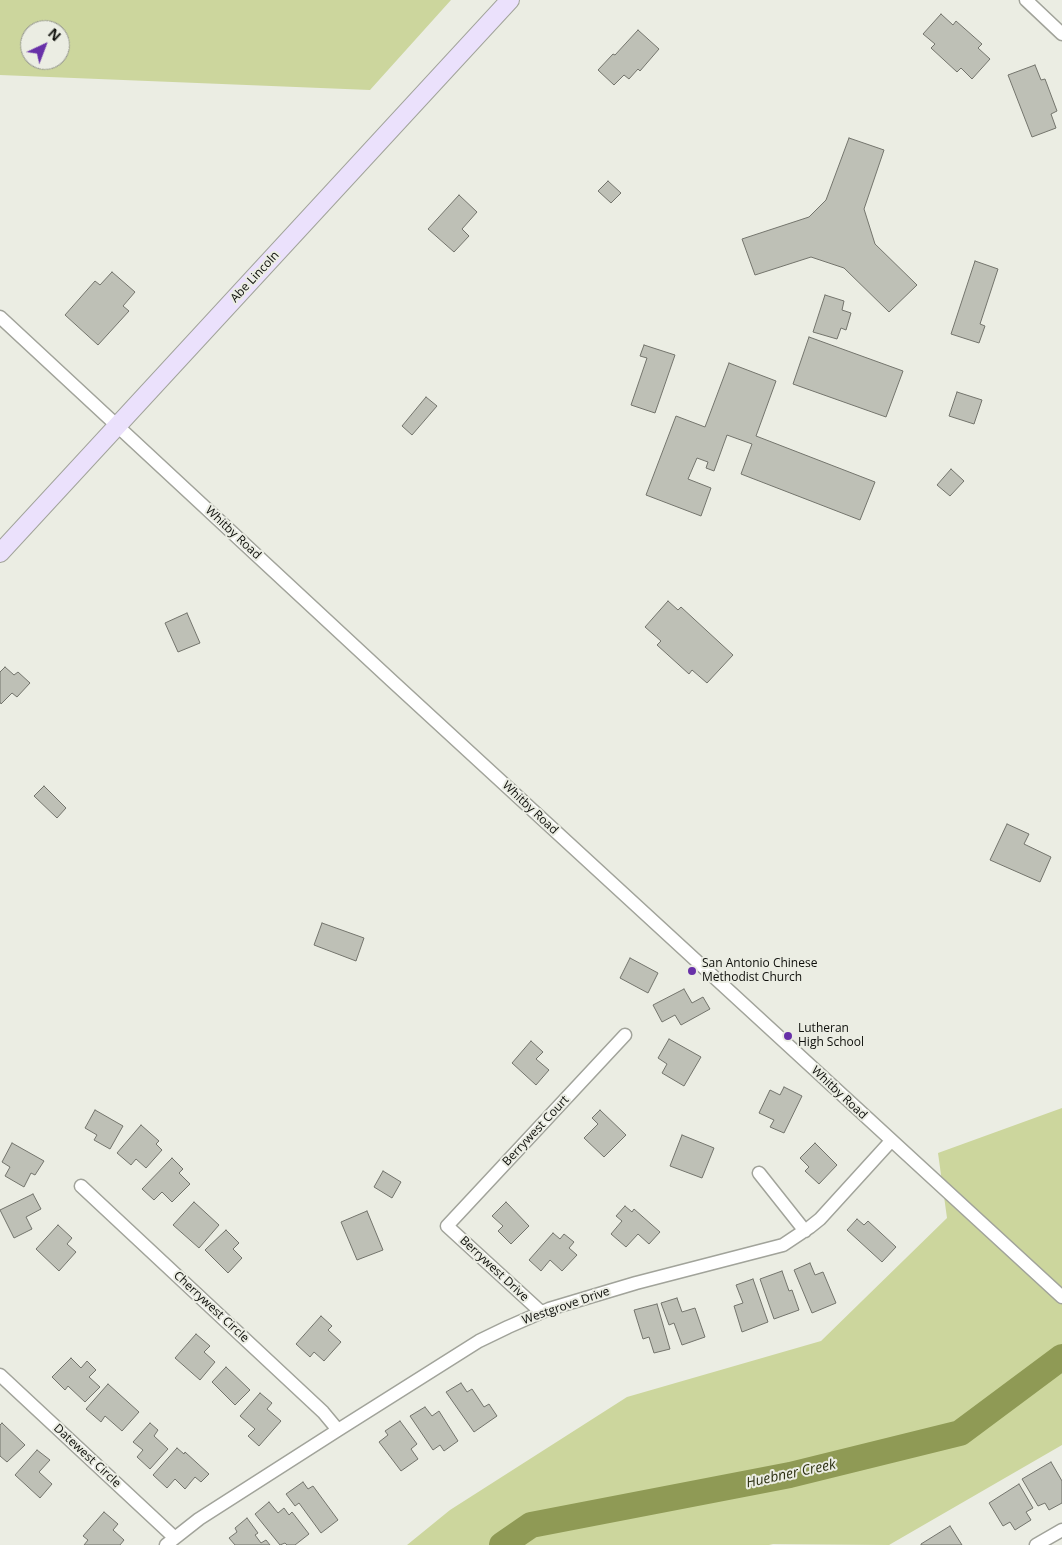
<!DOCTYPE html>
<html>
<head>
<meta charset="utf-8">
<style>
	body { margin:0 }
	#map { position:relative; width:1062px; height:1545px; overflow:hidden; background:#ebede3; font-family:"Open Sans",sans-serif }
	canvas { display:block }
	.north { position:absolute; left:20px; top:20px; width:50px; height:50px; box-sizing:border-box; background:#ebede3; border:1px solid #93948d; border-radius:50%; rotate:43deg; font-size:14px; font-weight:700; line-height:20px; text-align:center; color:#0e0f0b }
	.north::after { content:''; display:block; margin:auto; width:18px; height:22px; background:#6831a8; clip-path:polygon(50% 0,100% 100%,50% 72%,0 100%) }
</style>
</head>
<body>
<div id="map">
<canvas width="1062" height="1545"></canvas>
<div class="north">N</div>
</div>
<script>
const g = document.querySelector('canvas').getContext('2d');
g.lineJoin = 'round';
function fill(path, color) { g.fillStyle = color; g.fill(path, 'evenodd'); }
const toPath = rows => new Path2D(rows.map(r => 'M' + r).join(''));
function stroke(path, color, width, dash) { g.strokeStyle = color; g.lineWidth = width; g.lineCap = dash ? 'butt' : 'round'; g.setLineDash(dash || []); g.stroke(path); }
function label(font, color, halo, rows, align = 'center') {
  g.font = font + ' "Open Sans",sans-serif'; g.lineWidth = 4; g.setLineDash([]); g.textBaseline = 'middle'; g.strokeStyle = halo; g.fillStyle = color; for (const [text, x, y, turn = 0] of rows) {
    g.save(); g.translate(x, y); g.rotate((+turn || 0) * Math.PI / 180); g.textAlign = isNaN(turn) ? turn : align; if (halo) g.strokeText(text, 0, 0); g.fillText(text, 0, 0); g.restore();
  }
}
fill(toPath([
	[0,0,451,0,370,90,0,75],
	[30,30,60,30,60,60,30,60],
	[1062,1108,1062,1445,889,1545,773,1544,769,1545,407,1545,450,1510,627,1397,821,1341,947,1218,938,1153]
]), '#ccd69d');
stroke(toPath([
	[502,1545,531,1525,790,1475,960,1433,1062,1357]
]), '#8f9a55', 26);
const building = toPath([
	[941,14,953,25,956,21,982,44,978,48,990,59,972,79,961,68,957,72,931,48,935,44,923,34,941,14],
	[638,30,659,49,640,71,638,69,629,79,624,75,614,85,598,70,613,54,615,55,638,30],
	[1035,65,1041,80,1045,79,1057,111,1051,114,1056,128,1032,137,1008,75,1035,65],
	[849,138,884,150,864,209,875,244,917,285,889,312,844,268,811,257,755,275,742,239,809,217,826,200,849,138],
	[608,181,621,193,611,203,598,191,608,181],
	[459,195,477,212,462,229,469,236,454,252,428,229,459,195],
	[975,261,998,269,980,324,985,326,979,343,951,334,975,261],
	[112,272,135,292,123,306,129,311,98,345,65,315,95,281,100,285,112,272],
	[825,295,844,301,842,310,851,313,846,330,841,328,837,339,813,332,825,295],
	[809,337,903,371,886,417,793,384,809,337],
	[644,345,675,355,655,413,631,405,647,358,640,356,644,345],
	[729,363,776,381,756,436,875,482,860,520,741,474,752,444,727,435,714,471,706,468,708,462,697,458,688,479,711,488,701,516,646,495,676,416,705,427,729,363],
	[957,392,982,400,974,424,949,416,957,392],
	[426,397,437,406,412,435,402,426,426,397],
	[951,469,964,481,950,496,937,485,951,469],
	[668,601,678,610,681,607,733,655,707,683,692,670,689,674,657,645,661,641,645,627,668,601],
	[187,613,200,643,178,652,165,623,187,613],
	[5,667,14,675,18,672,30,683,17,697,12,693,1,704,0,702,0,672,5,667],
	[44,786,66,808,57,818,34,796,44,786],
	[1007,824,1029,834,1024,844,1051,857,1040,882,990,860,1007,824],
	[322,923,364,938,356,961,314,945,322,923],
	[630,958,658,973,648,993,620,978,630,958],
	[684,989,692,1003,703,997,710,1009,681,1025,675,1015,662,1022,653,1005,684,989],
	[669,1039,701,1057,684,1086,662,1073,667,1064,658,1058,669,1039],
	[531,1041,543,1052,536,1059,549,1070,536,1085,512,1063,531,1041],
	[784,1087,802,1096,784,1133,770,1127,774,1120,759,1113,770,1090,780,1095,784,1087],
	[95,1110,123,1126,110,1149,94,1140,97,1135,85,1128,95,1110],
	[600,1110,626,1135,604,1157,584,1138,598,1124,592,1118,600,1110],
	[141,1125,159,1141,156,1144,162,1150,146,1168,136,1159,131,1165,117,1153,141,1125],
	[682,1135,714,1148,702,1178,670,1166,682,1135],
	[12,1143,44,1161,35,1175,31,1173,24,1187,5,1176,10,1167,2,1162,12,1143],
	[815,1143,837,1165,819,1184,805,1171,809,1167,800,1158,815,1143],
	[172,1158,183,1169,179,1173,190,1184,172,1202,162,1192,154,1200,142,1189,172,1158],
	[383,1171,401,1182,392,1198,374,1187,383,1171],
	[33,1194,41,1209,26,1217,32,1229,14,1238,0,1210,33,1194],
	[194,1202,219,1225,199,1248,173,1225,194,1202],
	[506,1202,529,1226,511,1244,498,1231,503,1226,492,1216,506,1202],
	[625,1206,632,1212,634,1209,660,1232,649,1244,638,1234,626,1247,611,1234,622,1221,616,1216,625,1206],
	[367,1211,383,1250,357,1260,341,1222,367,1211],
	[857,1219,864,1225,868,1221,896,1247,882,1262,847,1230,857,1219],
	[58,1225,72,1238,67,1244,76,1252,59,1271,36,1249,58,1225],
	[226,1230,239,1243,233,1249,242,1258,228,1273,205,1250,226,1230],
	[553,1233,560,1239,564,1234,574,1242,569,1248,577,1255,562,1271,550,1260,541,1271,529,1260,553,1233],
	[810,1263,815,1275,823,1272,836,1303,812,1313,794,1270,810,1263],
	[782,1271,789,1291,792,1290,799,1310,774,1319,760,1279,782,1271],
	[753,1279,768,1322,742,1332,734,1306,743,1303,736,1285,753,1279],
	[677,1298,682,1312,695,1308,705,1337,682,1345,674,1323,669,1325,661,1303,677,1298],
	[657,1304,670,1349,654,1353,649,1337,643,1339,634,1310,657,1304],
	[321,1316,332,1326,328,1330,341,1342,324,1361,314,1352,310,1357,296,1344,321,1316],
	[196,1334,210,1346,204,1352,215,1362,200,1380,175,1358,196,1334],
	[71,1358,81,1368,87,1361,96,1370,89,1377,100,1387,85,1402,68,1386,65,1390,52,1377,71,1358],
	[226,1367,250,1390,235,1405,212,1382,226,1367],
	[461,1383,467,1392,472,1389,484,1407,489,1404,497,1416,474,1432,446,1392,461,1383],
	[108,1384,139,1412,122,1431,105,1416,101,1422,86,1409,108,1384],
	[260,1393,272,1403,267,1409,281,1421,259,1446,248,1436,255,1429,240,1416,260,1393],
	[425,1407,432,1416,439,1411,458,1441,444,1451,440,1445,433,1450,410,1416,425,1407],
	[400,1421,417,1444,411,1449,418,1459,401,1471,379,1442,388,1435,385,1431,400,1421],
	[2,1423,25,1445,7,1462,0,1456,0,1425,2,1423],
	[150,1423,158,1430,154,1436,168,1449,150,1469,137,1457,143,1450,133,1442,150,1423],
	[177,1448,184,1454,185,1452,209,1474,201,1482,195,1477,185,1489,175,1479,167,1488,153,1475,177,1448],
	[37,1450,50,1460,39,1472,52,1484,40,1498,15,1475,37,1450],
	[1051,1462,1062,1481,1062,1503,1049,1510,1045,1503,1038,1506,1022,1479,1051,1462],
	[303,1482,308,1489,313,1486,338,1520,321,1533,299,1503,295,1506,286,1494,303,1482],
	[1019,1484,1033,1508,1026,1512,1031,1520,1015,1530,1010,1522,1003,1526,989,1503,1019,1484],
	[269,1502,278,1513,284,1508,289,1515,292,1512,309,1534,295,1545,287,1545,285,1543,280,1545,255,1514,269,1502],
	[104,1512,118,1524,113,1530,124,1540,120,1545,84,1545,88,1540,83,1536,104,1512],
	[247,1518,258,1533,255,1535,261,1543,266,1540,270,1545,235,1545,229,1538,237,1532,235,1528,247,1518],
	[950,1526,962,1545,921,1545,921,1544,950,1526]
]);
fill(building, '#bec0b6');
stroke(building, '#73746c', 1);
const street = toPath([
	[1026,0,1062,34],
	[0,317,391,680,1062,1297],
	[759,1173,805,1231],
	[81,1186,323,1412,338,1430],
	[541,1312,447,1226,625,1035],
	[0,1375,175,1538],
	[166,1545,199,1519,338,1430,479,1341,508,1327,549,1309,636,1283,783,1245,810,1227,820,1219,891,1141],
	[1036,1545,1062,1530]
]);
const secondary = toPath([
	[0,553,510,0]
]);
stroke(street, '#a1a39a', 15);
stroke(secondary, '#a1a39a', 20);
stroke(street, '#fff', 12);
stroke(secondary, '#ebe1fc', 18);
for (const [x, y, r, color] of [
	[692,971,5,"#6831a8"],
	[788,1036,5,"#6831a8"]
]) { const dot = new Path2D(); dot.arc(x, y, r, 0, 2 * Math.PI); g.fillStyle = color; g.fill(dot); stroke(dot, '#ebede3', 2); }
label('12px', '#0e0f0b', '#ebede3', [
	["Abe Lincoln",255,277,-47],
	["Whitby Road",233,533,43],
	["Whitby Road",530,808,43],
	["Whitby Road",839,1093,43],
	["Berrywest Court",536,1131,-47],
	["Berrywest Drive",494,1269,43],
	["Westgrove Drive",566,1306,-19],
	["Cherrywest Circle",211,1307,43],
	["Datewest Circle",87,1456,43]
]);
label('12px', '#0e0f0b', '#ebede3', [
	["San Antonio Chinese",702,964],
	["Methodist Church",702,978],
	["Lutheran",798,1029],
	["High School",798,1043]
], 'left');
label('italic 14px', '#2d3112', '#ebede3', [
	["Huebner Creek",791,1474,-12]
]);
</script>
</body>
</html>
